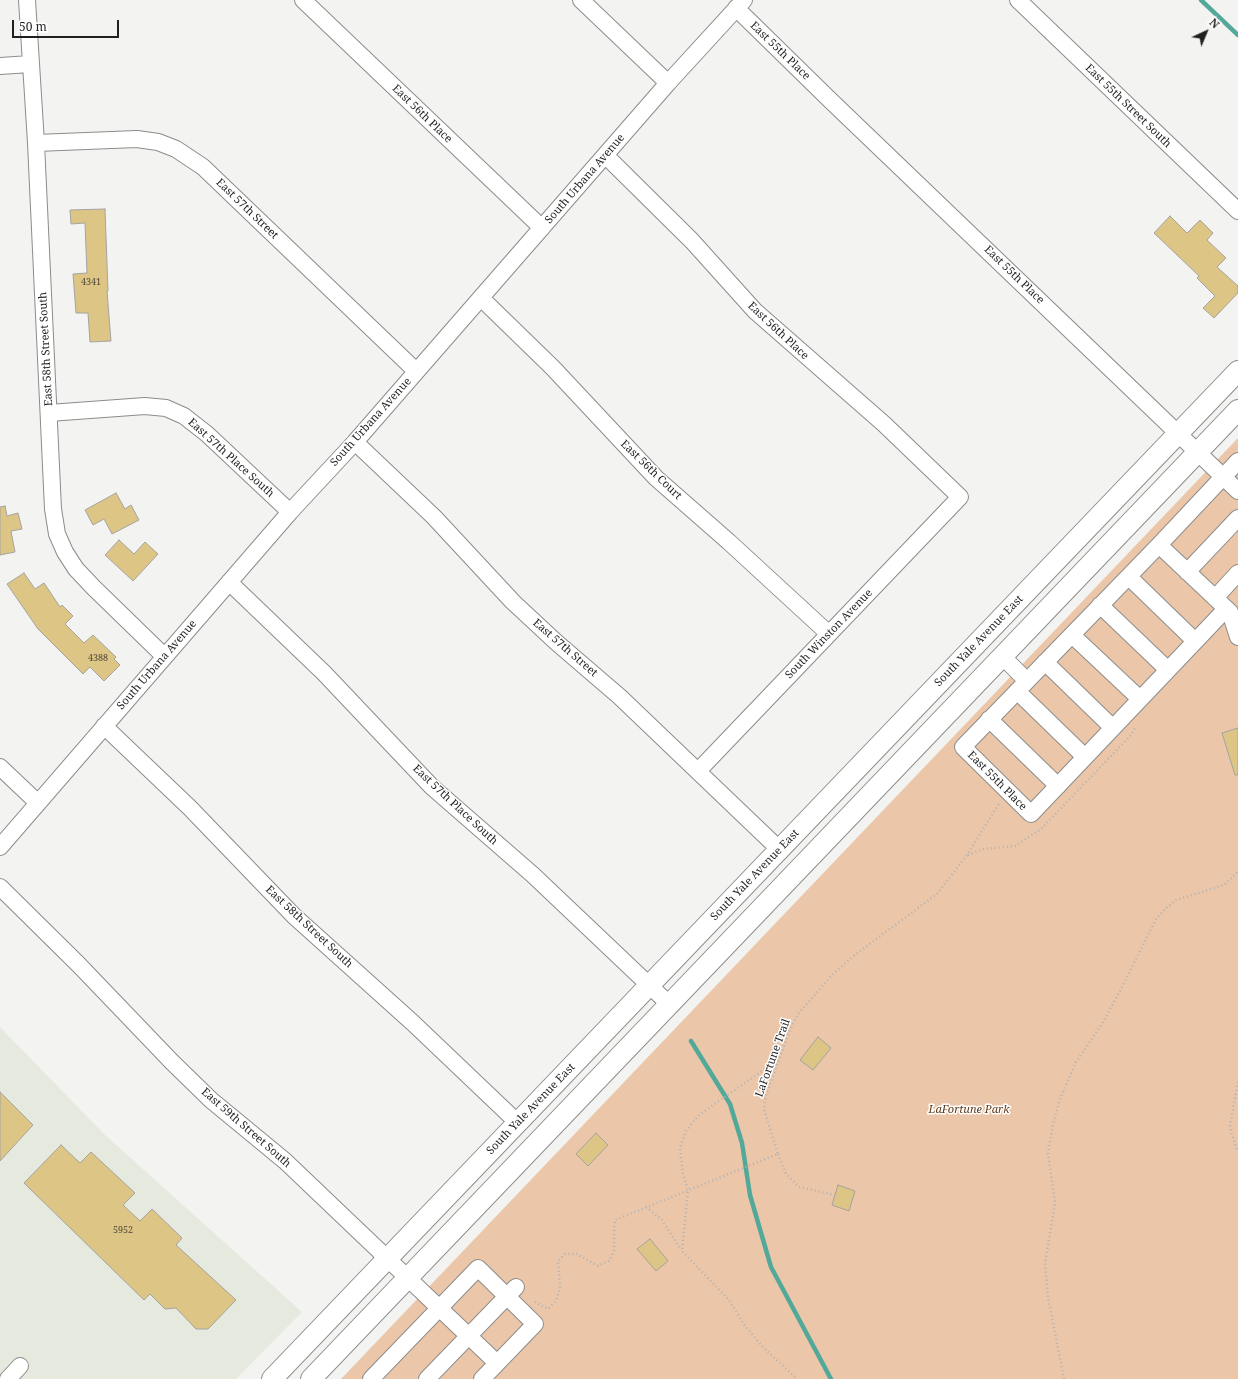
<!DOCTYPE html>
<html>
<head>
<meta charset="utf-8">
<style>
	body { margin:0 }
	#map { position:relative; width:1238px; height:1379px; overflow:hidden; background:#f3f4f1; font-family:"Noto Serif",serif }
	canvas { display:block }
	.north { position:absolute; left:1186px; top:12px; width:40px; height:40px; -webkit-text-stroke:3px #fff; paint-order:stroke; rotate:44deg; font-size:11px; font-weight:700; line-height:16px; text-align:center; color:#1f201f }
	.north::after { content:''; display:block; margin:auto; width:14px; height:18px; background:#1f201f; clip-path:polygon(50% 0,100% 100%,50% 72%,0 100%) }
	.scale { position:absolute; left:12px; top:20px; width:107px; height:18px; box-sizing:border-box; border:2px solid #1f201f; border-top:0; padding-left:5px; font-size:12px; line-height:14px; white-space:nowrap; color:#1f201f; -webkit-text-stroke:3px #fff; paint-order:stroke }
</style>
</head>
<body>
<div id="map">
<canvas width="1238" height="1379"></canvas>
<div class="north">N</div>
<div class="scale">50 m</div>
</div>
<script>
const g = document.querySelector('canvas').getContext('2d');
g.lineJoin = 'round';
function fill(path, color) { g.fillStyle = color; g.fill(path, 'evenodd'); }
const toPath = rows => new Path2D(rows.map(r => 'M' + r).join(''));
function stroke(path, color, width, dash) { g.strokeStyle = color; g.lineWidth = width; g.lineCap = dash ? 'butt' : 'round'; g.setLineDash(dash || []); g.stroke(path); }
function label(font, color, halo, rows, align = 'center') {
  g.font = font + ' "Noto Serif",serif'; g.lineWidth = 3; g.setLineDash([]); g.textBaseline = 'middle'; g.strokeStyle = halo; g.fillStyle = color; for (const [text, x, y, turn = 0] of rows) {
    g.save(); g.translate(x, y); g.rotate((+turn || 0) * Math.PI / 180); g.textAlign = isNaN(turn) ? turn : align; if (halo) g.strokeText(text, 0, 0); g.fillText(text, 0, 0); g.restore();
  }
}
fill(toPath([
	[0,1027,105,1135,302,1312,236,1379,0,1379]
]), '#e6e9de');
fill(toPath([
	[1238,438,1238,1379,341,1379]
]), '#ecc6a9');
stroke(toPath([
	[1201,0,1238,35],
	[691,1041,730,1104,742,1143,750,1195,771,1267,831,1379]
]), '#52a999', 4.5);
const building = toPath([
	[105,209,108,291,107,291,111,341,90,342,88,313,76,313,73,274,87,273,85,223,71,224,70,210,105,209],
	[1170,216,1187,233,1200,220,1213,233,1207,240,1226,258,1217,267,1238,286,1238,293,1214,318,1203,308,1215,296,1197,278,1199,276,1154,233,1170,216],
	[116,493,125,509,131,505,139,520,112,534,104,519,93,525,85,510,116,493],
	[5,506,7,516,18,513,22,529,11,531,15,552,0,555,0,507,5,506],
	[119,540,134,554,145,542,158,554,133,581,105,555,119,540],
	[24,573,35,589,44,583,60,607,62,605,73,616,65,624,84,643,93,635,116,657,114,659,120,665,104,681,90,667,83,674,38,629,7,584,24,573],
	[1238,728,1238,775,1235,775,1222,733,1238,728],
	[818,1037,831,1048,813,1070,800,1060,818,1037],
	[0,1092,33,1125,0,1161,0,1092],
	[596,1133,608,1145,588,1166,576,1154,596,1133],
	[61,1145,80,1163,91,1152,135,1193,123,1205,140,1221,152,1209,182,1238,176,1245,236,1300,208,1329,196,1329,176,1308,165,1309,150,1294,144,1300,24,1183,61,1145],
	[838,1185,855,1191,849,1211,832,1205,838,1185],
	[650,1239,668,1261,656,1271,637,1249,650,1239]
]);
fill(building, '#ddc585');
stroke(building, '#a4a3a0', 1);
const minor = toPath([
	[27,0,36,143,53,509,57,534,65,552,76,569,94,588,164,656],
	[303,0,542,228],
	[581,0,668,83],
	[1018,0,1238,211],
	[736,8,830,100,1238,491],
	[0,66,30,64],
	[36,143,137,139,158,142,176,149,203,167,416,371],
	[606,156,692,241,755,311,884,424,960,497,698,771],
	[481,298,553,368,656,478,729,542,829,634],
	[49,413,145,406,166,408,184,416,207,434,290,512],
	[355,442,434,517,513,602,556,642,620,697,780,850],
	[1159,545,1230,612,1238,637],
	[1187,572,1238,518],
	[1129,577,1195,641],
	[229,582,324,673,432,787,533,875,669,1004],
	[1215,598,1238,573],
	[1100,605,1168,670],
	[1226,609,1031,814,963,747,1159,545,1238,461],
	[1072,635,1140,699],
	[1002,656,1027,681],
	[1045,662,1113,728],
	[1017,691,1085,757],
	[989,719,1058,786],
	[104,726,190,808,294,916,413,1023,518,1123],
	[0,767,38,803],
	[0,847,290,512,355,442,668,83,744,0],
	[0,887,79,965,172,1062,211,1100,285,1161,497,1363],
	[8,1379,20,1366],
	[371,1379,478,1268,535,1324,482,1379],
	[427,1379,516,1287]
]);
const major = toPath([
	[272,1379,1238,371],
	[311,1379,1238,410]
]);
stroke(minor, '#8c8d8a', 18);
stroke(major, '#8c8d8a', 22);
stroke(toPath([
	[968,855,983,849,1015,846,1041,829,1131,735,1135,728],
	[778,1060,713,1105,698,1116,686,1131,680,1148,683,1174,688,1190,682,1251,729,1300,743,1323,761,1345,797,1379],
	[1238,1082,1230,1125,1231,1132,1238,1152],
	[778,1154,786,1174,799,1187,835,1195],
	[646,1207,662,1220,681,1250],
	[535,1302,548,1309,556,1301,560,1288,558,1261,565,1254,577,1254,598,1266,610,1260,614,1251,614,1230,615,1220,778,1154,764,1109,766,1095,790,1030,798,1014,834,973,856,954,937,894,967,855,1000,802],
	[1064,1379,1048,1297,1045,1263,1055,1203,1048,1153,1053,1124,1060,1099,1076,1062,1102,1024,1120,991,1156,919,1165,909,1176,900,1224,885,1235,875,1238,870]
]), '#b2b3b1', 2.5, [1, 3]);
stroke(minor, '#fff', 16);
stroke(major, '#fff', 20);
label('9px', '#4e4938', null, [
	["4341",91,282],
	["4388",98,658],
	["5952",123,1230]
]);
label('11px', '#1f201f', '#fff', [
	["East 55th Place",780,51,44],
	["East 55th Street South",1128,106,44],
	["East 56th Place",422,114,44],
	["South Urbana Avenue",585,179,-49],
	["East 57th Street",247,209,44],
	["East 55th Place",1014,275,44],
	["East 56th Place",778,331,43],
	["East 58th Street South",46,349,-93],
	["South Urbana Avenue",371,422,-48],
	["East 57th Place South",231,458,42],
	["East 56th Court",651,470,44],
	["South Winston Avenue",829,634,-46],
	["South Yale Avenue East",979,641,-46],
	["East 57th Street",565,648,41],
	["South Urbana Avenue",157,665,-49],
	["East 55th Place",997,781,45],
	["East 57th Place South",455,805,43],
	["South Yale Avenue East",755,875,-46],
	["East 58th Street South",309,927,43],
	["LaFortune Trail",773,1058,-70],
	["South Yale Avenue East",531,1109,-46],
	["East 59th Street South",246,1128,41]
]);
label('italic 11px', '#5e3918', '#fff', [
	["LaFortune Park",969,1110]
]);
</script>
</body>
</html>
